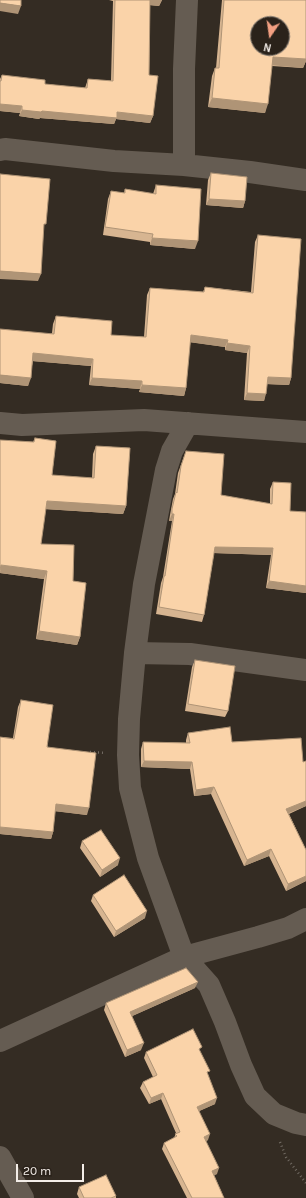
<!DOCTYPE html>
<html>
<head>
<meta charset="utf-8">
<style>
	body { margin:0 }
	#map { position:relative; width:306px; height:1198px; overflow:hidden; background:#342c23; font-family:Karla,sans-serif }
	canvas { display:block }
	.north { position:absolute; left:250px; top:16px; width:40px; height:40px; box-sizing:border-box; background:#2a221a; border:1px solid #7a736c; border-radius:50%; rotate:193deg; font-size:11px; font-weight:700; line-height:16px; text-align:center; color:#f3ede8 }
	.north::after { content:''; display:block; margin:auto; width:14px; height:18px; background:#f3a082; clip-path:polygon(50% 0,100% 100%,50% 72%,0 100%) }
	.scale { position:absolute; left:16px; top:1164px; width:68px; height:18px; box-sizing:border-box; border:2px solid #f3ede8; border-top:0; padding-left:5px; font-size:12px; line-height:14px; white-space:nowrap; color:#f3ede8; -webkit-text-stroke:3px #2a221a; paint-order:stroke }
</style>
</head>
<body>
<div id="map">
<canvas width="306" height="1198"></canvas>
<div class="north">N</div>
<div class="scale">20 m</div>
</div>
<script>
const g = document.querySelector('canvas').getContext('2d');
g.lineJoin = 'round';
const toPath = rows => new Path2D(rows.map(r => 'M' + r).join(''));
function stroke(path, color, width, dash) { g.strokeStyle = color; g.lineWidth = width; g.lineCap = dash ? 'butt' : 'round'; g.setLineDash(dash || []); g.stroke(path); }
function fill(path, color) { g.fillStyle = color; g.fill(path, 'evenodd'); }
stroke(toPath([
	[90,752,105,753],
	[280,1142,286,1157,306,1183]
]), '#736c64', 2.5, [1, 3]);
stroke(toPath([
	[0,150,5,149,114,161,184,165,250,172,306,180],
	[184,165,184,69,187,0],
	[0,423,22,425,144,420,306,432],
	[188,423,172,451,166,470,144,584,135,653,129,719,128,755,130,788,148,858,184,957,209,985,225,1022,241,1065,255,1096,274,1114,296,1123,306,1125],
	[135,653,190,654,306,670],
	[0,1041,184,957,258,937,288,928,306,919],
	[0,1157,23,1198]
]), '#655c52', 22);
fill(toPath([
	[109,0,162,0,159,6,150,5,149,75,153,116,150,123,116,119,114,124,40,118,39,119,19,116,20,113,0,111,0,79,2,75,45,84,85,88,88,79,111,81,113,1],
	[222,0,306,0,306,61,303,68,272,66,265,113,208,107,212,76,215,68,216,68],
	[211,173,245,201,243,208,206,205,208,180],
	[156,185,195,249,150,245,150,242,103,235,108,199,111,191,124,193,125,189,153,194],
	[258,235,291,378,289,385,267,384,264,401,244,400,247,353,225,350,225,347,190,342,186,388,184,396,139,392,140,389,89,385,91,366,33,361,28,386,0,383,52,333,53,324,56,316,111,335,144,337,147,295,150,288,203,292,205,287,251,292,255,242],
	[35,438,56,441,52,475,92,478,93,454,96,446,130,448,126,506,123,514,45,509,41,544,74,545,73,581,86,583,80,637,77,645,36,639,44,579,0,573,0,440,33,442],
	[186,451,221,495,270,504,270,489,273,482,290,511,306,512,306,593,266,588,271,555,214,553,204,615,202,622,156,614,161,583,163,577,172,521,169,521,170,515,173,499,175,494,178,473],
	[195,660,228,711,225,717,185,711,192,667],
	[21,700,87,815,55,811,53,832,51,839,0,834,0,737,13,738,18,707],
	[188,733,232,742,303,762,306,761,306,806,289,814,306,850,306,881,286,891,269,856,244,866,211,794,194,796,190,769,141,767,141,749,143,742,186,743,186,740],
	[82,841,118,865,100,877,80,848],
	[93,895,145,918,114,937,91,901],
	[195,988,132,1016,141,1050,125,1057,104,1010,106,1003],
	[146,1052,200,1052,208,1076,215,1104,199,1111,208,1140,206,1141,217,1174,214,1175,224,1198,187,1198,162,1149,164,1143,174,1138,176,1133,161,1099,149,1104,140,1088,143,1082,153,1077,144,1058],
	[79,1187,116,1196,116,1198,79,1198,77,1194]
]), '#d7b591');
fill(toPath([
	[150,0,162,0,159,6,148,5],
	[0,3,21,6,18,14,0,11],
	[273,57,306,59,306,61,303,68,270,65],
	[212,98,268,104,265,113,208,107],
	[0,104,22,106,20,113,0,111],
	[22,110,42,111,117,112,153,116,150,123,116,119,114,124,40,118,39,119,19,116],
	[209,199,245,201,243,208,206,205],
	[152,238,198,241,195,249,150,245],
	[0,271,41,274,38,281,0,279],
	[191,335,228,340,225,347,188,342],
	[227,343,250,346,247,353,225,350],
	[33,353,93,359,91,366,31,361],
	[0,375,31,378,28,386,0,383],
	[268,377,291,378,289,385,265,384],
	[92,378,142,381,140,389,89,385],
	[142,385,186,388,184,396,139,392],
	[247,393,266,394,264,401,244,400],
	[47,501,126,506,123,514,44,509],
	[172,514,174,514,172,521,169,521],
	[215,547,273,548,271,555,212,553],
	[1,565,47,571,44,579,0,573],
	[269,581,306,586,306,593,266,588],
	[39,631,80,637,77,645,36,639],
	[144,761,192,762,190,769,141,767],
	[214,787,211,794,194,796,196,790],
	[306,801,306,806,284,815,286,809],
	[56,804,89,808,87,815,53,811],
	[0,827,53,832,51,839,0,834],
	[271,849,269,856,244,866,247,860],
	[120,858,118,865,100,877,102,870],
	[306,876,306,881,286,891,288,884],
	[147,911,145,918,114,937,116,931],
	[198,982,195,988,128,1018,130,1012],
	[144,1043,141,1050,125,1057,127,1050],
	[163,1093,161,1099,149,1104,151,1098],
	[217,1098,215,1104,195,1113,197,1107],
	[210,1134,208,1140,202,1143,204,1137],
	[219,1168,217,1174,210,1177,212,1171]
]), '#af9476');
const building = toPath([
	[0,0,21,0,21,6,0,3,0,0],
	[115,0,150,0,149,75,158,76,153,116,117,112,117,118,42,111,41,112,22,110,22,106,0,104,0,81,1,81,2,75,45,80,45,84,87,88,88,79,113,81,115,0],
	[224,0,306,0,306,59,273,57,268,104,212,98,215,68,219,68,224,0],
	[258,24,282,24,282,48,258,48,258,24],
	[211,173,247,177,245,201,209,199,211,173],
	[0,174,50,179,46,224,44,224,41,274,0,271,0,174],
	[156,185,201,189,198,241,152,238,153,234,105,227,111,191,125,193,125,189,156,194,156,185],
	[258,235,301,239,291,378,268,377,266,394,247,393,250,346,227,343,228,340,191,335,186,388,142,385,142,381,92,378,93,359,33,353,31,378,0,375,0,329,54,334,56,316,112,321,111,335,146,337,150,288,204,292,205,287,253,293,258,235],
	[35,438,56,441,52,475,94,478,96,446,130,448,126,506,47,501,41,544,74,545,73,581,86,583,80,637,39,631,47,571,1,565,0,570,0,440,34,442,35,438],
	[186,451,224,454,221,495,272,504,273,482,291,483,290,511,306,512,306,586,269,581,273,548,215,547,204,615,159,607,164,576,165,576,174,514,172,514,172,509,176,492,177,493,181,466,186,451],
	[195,660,235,666,228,711,188,704,195,660],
	[21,700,53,705,47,747,96,753,89,808,56,804,53,832,0,827,0,737,14,739,21,700],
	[230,727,232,742,301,738,303,762,306,761,306,801,286,809,306,850,306,876,288,884,271,849,247,860,214,787,196,790,192,762,144,761,143,742,190,743,188,733,230,727],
	[101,830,120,858,102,870,82,841,101,830],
	[124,875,147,911,116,931,93,895,124,875],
	[186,968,198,982,130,1012,144,1043,127,1050,106,1003,186,968],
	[193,1029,202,1047,199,1049,210,1071,207,1072,217,1098,197,1107,210,1134,204,1137,219,1168,212,1171,224,1198,192,1198,164,1143,177,1136,175,1134,180,1132,163,1093,151,1098,143,1082,157,1075,146,1052,193,1029],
	[106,1175,116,1196,111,1198,84,1198,79,1187,106,1175]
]);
fill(building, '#fad3a9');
stroke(building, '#af9476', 1);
</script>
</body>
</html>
